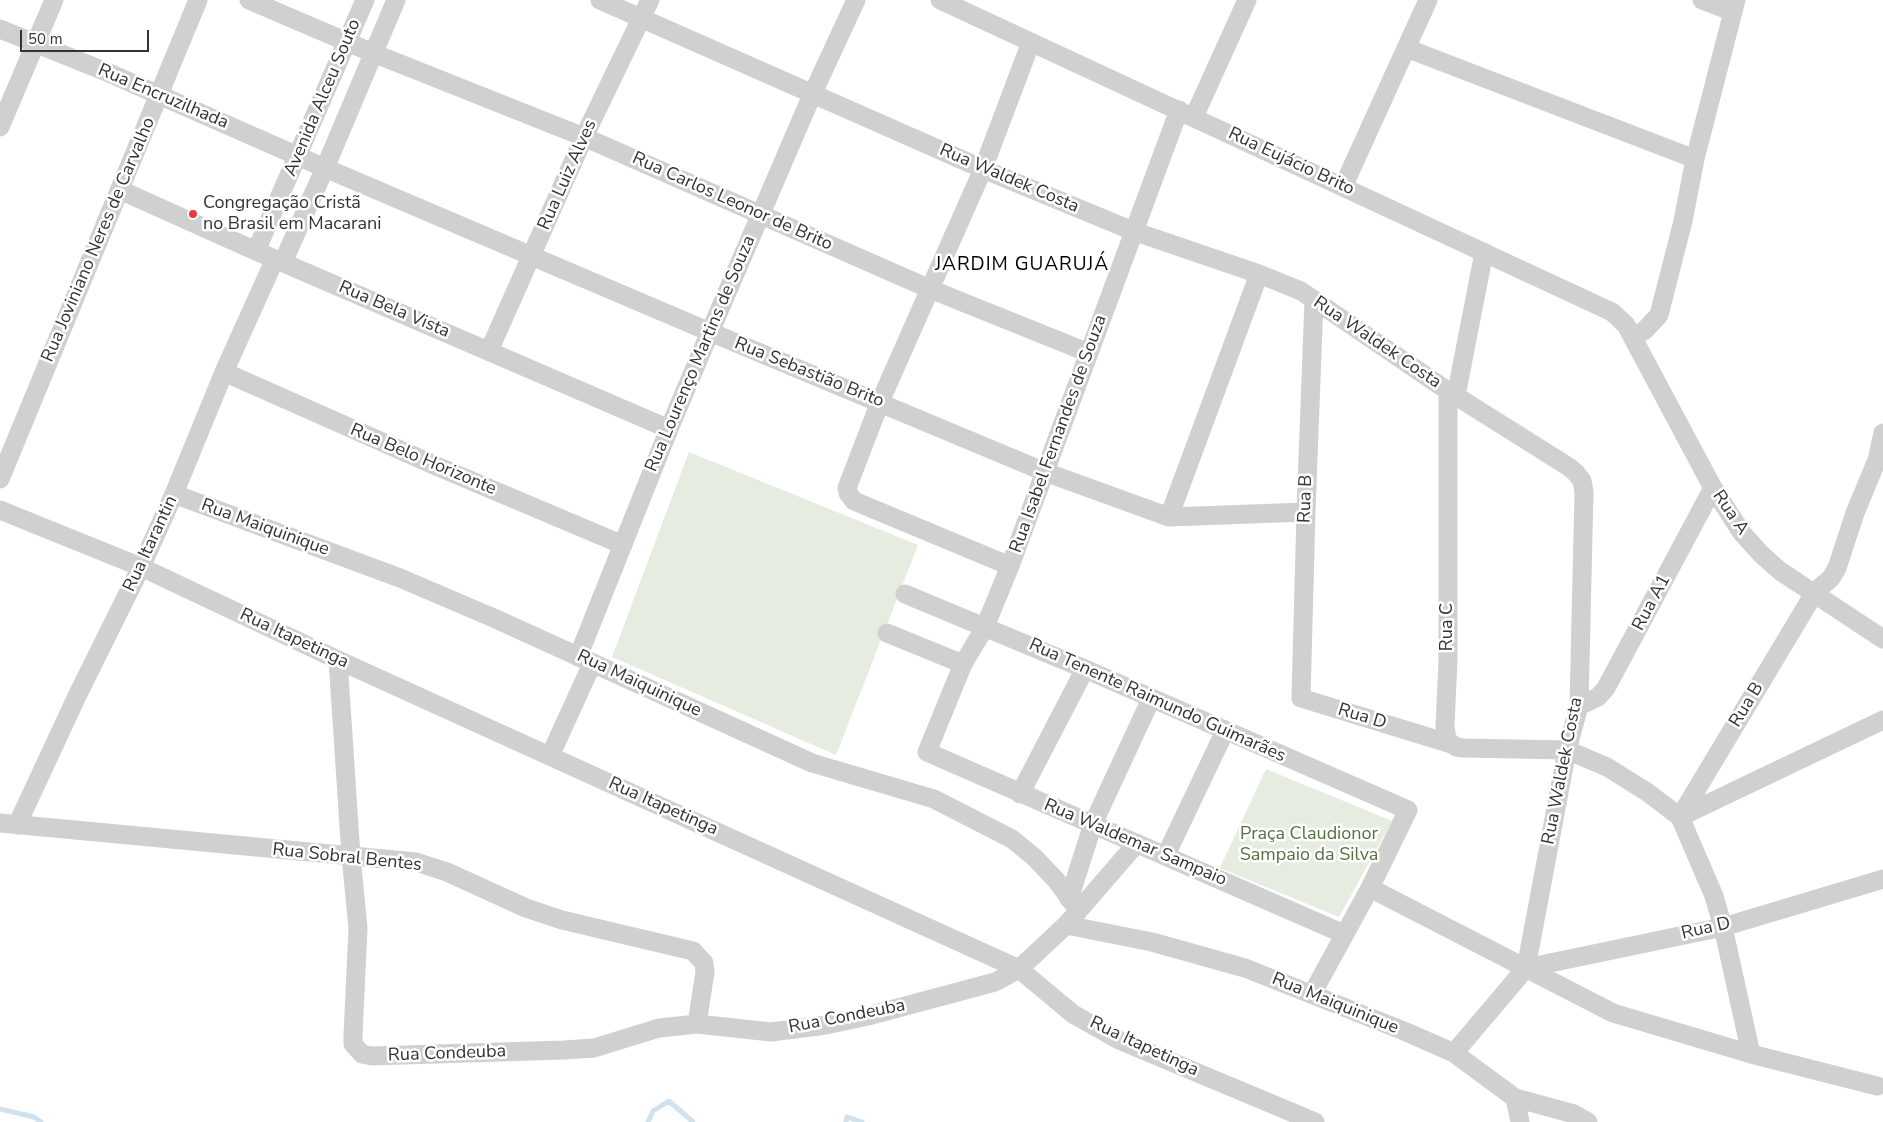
<!DOCTYPE html>
<html>
<head>
<meta charset="utf-8">
<style>
	body { margin:0 }
	#map { position:relative; width:1883px; height:1122px; overflow:hidden; background:#fff; font-family:"Nunito Sans",sans-serif }
	canvas { display:block }
	.scale { position:absolute; left:20px; top:30px; width:129px; height:22px; box-sizing:border-box; border:2px solid #333; border-top:0; padding-left:6px; font-size:15px; line-height:18px; white-space:nowrap; color:#333; -webkit-text-stroke:4px #fff; paint-order:stroke }
</style>
</head>
<body>
<div id="map">
<canvas width="1883" height="1122"></canvas>
<div class="scale">50 m</div>
</div>
<script>
const g = document.querySelector('canvas').getContext('2d');
g.lineJoin = 'round';
function fill(path, color) { g.fillStyle = color; g.fill(path, 'evenodd'); }
const toPath = rows => new Path2D(rows.map(r => 'M' + r).join(''));
function stroke(path, color, width, dash) { g.strokeStyle = color; g.lineWidth = width; g.lineCap = dash ? 'butt' : 'round'; g.setLineDash(dash || []); g.stroke(path); }
function label(font, color, halo, rows, align = 'center') {
  g.font = font + ' "Nunito Sans",sans-serif'; g.lineWidth = 5; g.setLineDash([]); g.textBaseline = 'middle'; g.strokeStyle = halo; g.fillStyle = color; for (const [text, x, y, turn = 0] of rows) {
    g.save(); g.translate(x, y); g.rotate((+turn || 0) * Math.PI / 180); g.textAlign = isNaN(turn) ? turn : align; if (halo) g.strokeText(text, 0, 0); g.fillText(text, 0, 0); g.restore();
  }
}
fill(toPath([
	[689,452,918,545,836,755,612,657],
	[1266,769,1392,821,1339,917,1220,868]
]), '#e6ecdf');
stroke(toPath([
	[0,1109,34,1117,41,1122],
	[648,1122,653,1111,669,1101,693,1122],
	[846,1122,847,1117,862,1122]
]), '#cfe2ee', 5);
stroke(toPath([
	[249,0,373,53,584,137,930,289,1089,353],
	[600,0,983,169,1133,231,1259,274,1301,291,1448,391,1569,467,1576,473,1582,481,1584,492,1579,706,1567,750,1526,968,1454,1053],
	[940,0,1612,312,1626,325,1713,488,1742,533,1761,554,1780,571,1883,639],
	[1702,0,1733,12],
	[0,29,109,73,325,168,710,332,1045,472,1169,517,1306,512],
	[1406,48,1695,159],
	[1179,110,1010,566,985,627,963,664,927,752,1344,934],
	[1194,117,1247,0],
	[0,127,54,0],
	[1343,187,1428,0],
	[120,190,256,251,669,429],
	[256,251,365,0],
	[283,262,325,168,396,0],
	[1314,300,1306,512,1301,698,1451,744],
	[1633,337,1645,330,1659,315,1683,221,1695,159,1736,0],
	[489,351,584,137,650,0],
	[224,372,434,465,623,545],
	[1448,391,1448,660,1445,726,1447,740,1456,747,1463,748,1567,750,1607,767,1647,792,1680,817,1714,896,1723,927,1751,1054],
	[1456,396,1484,252],
	[0,479,198,0],
	[174,494,400,578,496,619,812,763,934,799,1012,839,1034,857,1056,880,1078,910],
	[0,510,141,567,338,660,1019,969,1073,1014,1119,1040,1315,1122],
	[1169,517,1259,274],
	[1010,566,854,501,848,493,847,488,880,402,983,169,1031,42],
	[905,594,1085,669,1408,810,1370,888,1312,994],
	[887,633,963,664],
	[578,657,669,429,710,332,812,95,856,0],
	[338,660,351,856,358,928,353,1035,353,1044,362,1054,372,1056,564,1050,594,1048,659,1028,697,1024,771,1032,826,1025,868,1016,995,982,1019,969,1066,925,1137,843],
	[1579,706,1598,697,1606,688,1713,488],
	[550,756,592,664],
	[1020,794,1085,669],
	[1680,817,1815,592,1831,578,1837,568,1855,513,1877,460,1883,433],
	[1680,817,1883,720],
	[0,823,416,862,447,872,526,908,562,920,693,951,704,963,705,972,697,1024],
	[17,825,78,694,141,567,174,494,224,372,275,259],
	[1166,855,1225,731],
	[1370,888,1613,1013,1751,1054,1877,1086],
	[1069,899,1093,824,1151,699],
	[1066,925,1152,942,1245,968,1404,1031,1454,1053,1515,1098,1574,1114,1588,1122],
	[1526,968,1723,927,1883,879],
	[1515,1098,1520,1122]
]), '#d0d0d0', 19);
for (const [x, y, r, color] of [
	[193,214,5,"#e63946"]
]) { const dot = new Path2D(); dot.arc(x, y, r, 0, 2 * Math.PI); g.fillStyle = color; g.fill(dot); stroke(dot, '#fff', 2); }
label('18px', '#333', '#fff', [
	["Rua Encruzilhada",163,97,23],
	["Avenida Alceu Souto",323,98,-67],
	["Rua Eujácio Brito",1291,162,25],
	["Rua Luiz Alves",568,175,-66],
	["Rua Waldek Costa",1009,179,23],
	["Rua Carlos Leonor de Brito",732,202,24],
	["Rua Joviniano Neres de Carvalho",99,240,-67],
	["Rua Bela Vista",394,310,23],
	["Rua Waldek Costa",1377,343,34],
	["Rua Lourenço Martins de Souza",701,354,-67],
	["Rua Sebastião Brito",809,373,22],
	["Rua Isabel Fernandes de Souza",1059,434,-70],
	["Rua Belo Horizonte",423,460,23],
	["Rua B",1306,499,-88],
	["Rua A",1730,513,56],
	["Rua Maiquinique",265,528,20],
	["Rua Itarantin",151,544,-65],
	["Rua A1",1652,603,-62],
	["Rua C",1448,627,-90],
	["Rua Itapetinga",294,639,25],
	["Rua Maiquinique",639,684,25],
	["Rua Tenente Raimundo Guimarães",1157,701,24],
	["Rua B",1747,705,-59],
	["Rua D",1362,717,17],
	["Rua Waldek Costa",1563,771,-79],
	["Rua Itapetinga",663,807,24],
	["Rua Waldemar Sampaio",1135,843,23],
	["Rua Sobral Bentes",347,858,6],
	["Rua D",1706,929,-13],
	["Rua Maiquinique",1335,1004,22],
	["Rua Condeuba",847,1017,-11],
	["Rua Itapetinga",1144,1047,25],
	["Rua Condeuba",447,1054,-2]
]);
label('18px', '#333', '#fff', [
	["Congregação Cristã",203,204],
	["no Brasil em Macarani",203,225]
], 'left');
label('18px', '#56703f', '#fff', [
	["Praça Claudionor",1309,835],
	["Sampaio da Silva",1309,856]
]);
g.letterSpacing = '1px';
label('19px', '#000', '#fff', [
	["JARDIM GUARUJÁ",1022,265]
]);
g.letterSpacing = '0px';
</script>
</body>
</html>
